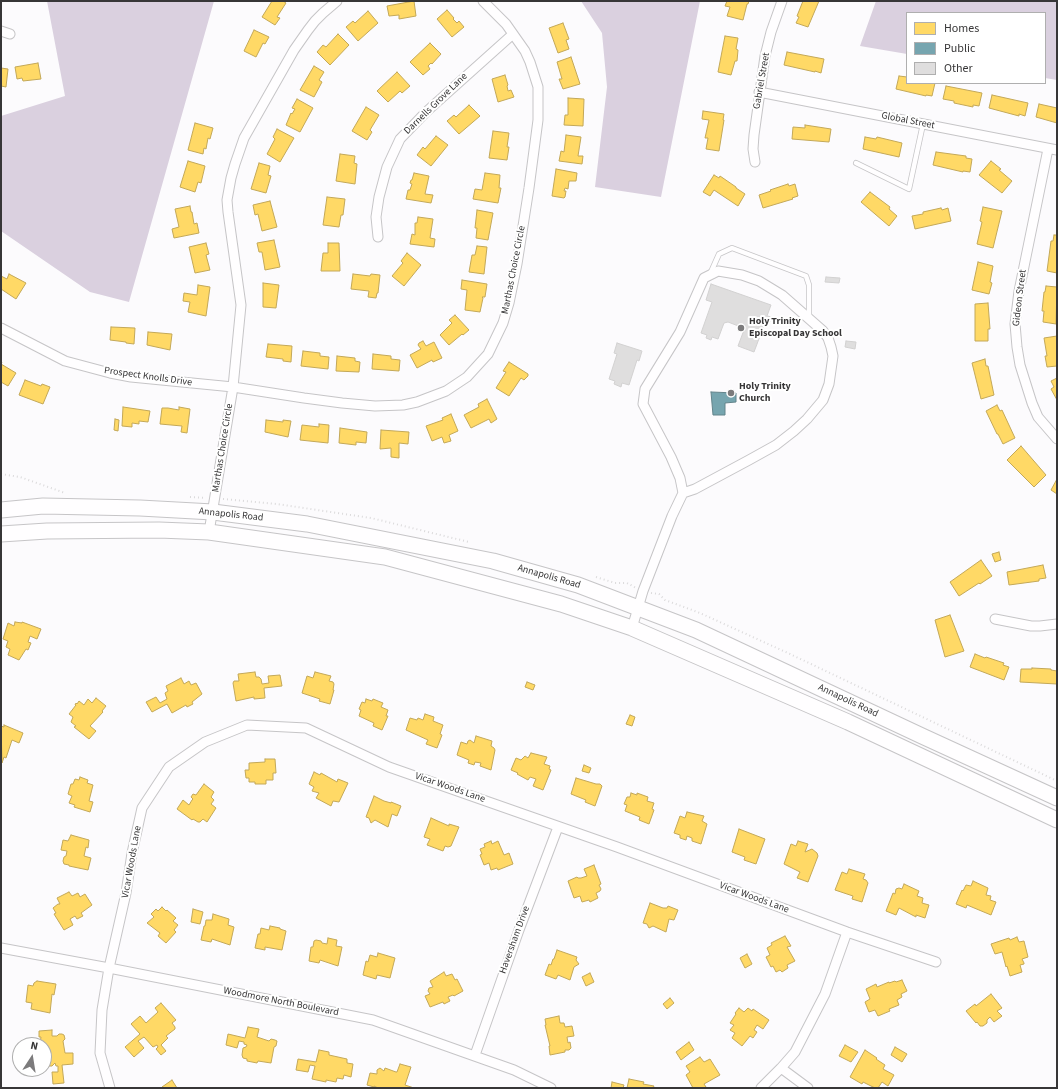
<!DOCTYPE html>
<html>
<head>
<meta charset="utf-8">
<style>
	body { margin:0 }
	#map { position:relative; width:1058px; height:1089px; overflow:hidden; background:#fcfbfd; font-family:"Source Sans 3",sans-serif }
	canvas { display:block }
	.frame { position:absolute; inset:0; border:2px solid #373637; pointer-events:none }
	.legend { position:absolute; left:906px; top:12px; width:140px; height:72px; box-sizing:border-box; background:#fff; border:1px solid #afafaf; margin:0; padding:5px 7px; list-style:none; font-size:12px; color:#373637 }
	.legend li { display:flex; align-items:center; gap:8px; height:20px }
	.legend b { width:20px; border:1px solid #afafaf }
	.north { position:absolute; left:12px; top:1037px; width:40px; height:40px; box-sizing:border-box; background:#fff; border:1px solid #afafaf; border-radius:50%; rotate:12deg; font-size:11px; font-weight:700; line-height:16px; text-align:center; color:#373637 }
	.north::after { content:''; display:block; margin:auto; width:14px; height:18px; background:#7c7b7c; clip-path:polygon(50% 0,100% 100%,50% 72%,0 100%) }
</style>
</head>
<body>
<div id="map">
<canvas width="1058" height="1089"></canvas>
<div class="frame"></div>
<ul class="legend">
<li><b style="height:11px;background:#ffd966"></b>Homes</li>
<li><b style="height:11px;background:#76a5af"></b>Public</li>
<li><b style="height:11px;background:#dfdede"></b>Other</li>
</ul>
<div class="north">N</div>
</div>
<script>
const g = document.querySelector('canvas').getContext('2d');
g.lineJoin = 'round';
function fill(path, color) { g.fillStyle = color; g.fill(path, 'evenodd'); }
const toPath = rows => new Path2D(rows.map(r => 'M' + r).join(''));
function stroke(path, color, width, dash) { g.strokeStyle = color; g.lineWidth = width; g.lineCap = dash ? 'butt' : 'round'; g.setLineDash(dash || []); g.stroke(path); }
function label(font, color, halo, rows, align = 'center') {
  g.font = font + ' "Source Sans 3",sans-serif'; g.lineWidth = 4; g.setLineDash([]); g.textBaseline = 'middle'; g.strokeStyle = halo; g.fillStyle = color; for (const [text, x, y, turn = 0] of rows) {
    g.save(); g.translate(x, y); g.rotate((+turn || 0) * Math.PI / 180); g.textAlign = isNaN(turn) ? turn : align; if (halo) g.strokeText(text, 0, 0); g.fillText(text, 0, 0); g.restore();
  }
}
fill(toPath([
	[47,1,214,1,129,302,90,292,1,231,1,116,65,96],
	[581,1,700,1,661,197,595,187,607,87,602,33],
	[876,1,1057,1,1057,80,1045,78,1045,13,907,13,907,54,860,46]
]), '#dad0df');
const homes = toPath([
	[272,1,283,1,286,3,277,17,280,18,275,25,262,17,272,1],
	[414,1,416,16,399,19,399,15,389,16,387,6,414,1],
	[727,1,749,1,748,4,747,4,743,20,727,16,730,7,725,6,727,1],
	[803,1,819,1,808,27,796,23,799,17,797,16,803,1],
	[447,10,454,18,453,19,457,23,459,21,464,27,452,37,437,19,447,10],
	[368,11,378,23,358,41,346,27,353,21,355,23,368,11],
	[563,23,569,39,566,40,569,49,558,53,549,28,563,23],
	[254,30,269,37,265,44,263,43,256,57,244,51,254,30],
	[338,34,349,45,330,65,317,52,323,45,326,47,338,34],
	[725,36,738,38,736,49,738,50,737,61,735,61,731,75,718,72,725,36],
	[430,43,441,54,432,64,431,63,428,66,430,69,423,75,410,62,430,43],
	[787,52,824,59,821,73,815,71,815,72,784,65,787,52],
	[571,57,580,84,563,89,559,79,562,79,557,62,571,57],
	[38,63,41,79,23,81,22,78,17,79,15,67,38,63],
	[314,66,324,72,319,80,322,82,314,97,300,90,314,66],
	[1,68,8,69,6,87,1,86,1,68],
	[397,72,410,86,402,93,400,91,388,102,377,91,397,72],
	[505,75,508,85,507,86,508,91,511,90,514,97,498,102,492,79,505,75],
	[899,76,907,77,907,83,935,83,932,96,926,95,926,96,896,89,899,76],
	[946,86,982,93,979,106,973,105,973,107,954,103,954,101,943,99,946,86],
	[992,95,1028,103,1025,116,1019,114,1019,116,989,108,992,95],
	[568,98,584,99,583,126,564,125,565,115,568,115,568,98],
	[297,99,313,108,300,132,286,125,291,113,292,114,295,109,292,108,297,99],
	[1039,104,1057,108,1057,123,1036,117,1039,104],
	[469,105,480,116,459,134,447,121,454,115,456,117,469,105],
	[366,107,379,115,370,130,372,132,367,140,352,131,366,107],
	[703,111,724,114,723,120,724,120,719,151,706,149,708,138,705,138,709,120,702,119,703,111],
	[195,123,213,128,210,139,208,138,206,149,204,148,203,154,188,150,195,123],
	[805,125,831,129,829,142,792,139,793,127,805,128,805,125],
	[277,129,294,138,280,162,267,154,275,139,273,137,277,129],
	[493,131,509,133,507,147,509,147,507,160,489,158,493,131],
	[566,135,581,137,578,156,583,156,582,164,559,161,561,151,564,152,566,135],
	[436,136,448,145,431,166,417,155,423,147,425,149,436,136],
	[865,137,876,139,877,137,902,143,899,157,863,149,865,137],
	[936,152,966,156,966,158,972,159,970,172,963,171,963,172,933,165,936,152],
	[340,154,355,156,354,163,357,164,355,184,336,181,340,154],
	[188,161,205,166,201,183,198,182,195,192,180,187,188,161],
	[991,161,1001,169,999,170,1012,181,1002,193,979,175,991,161],
	[259,163,270,166,268,175,271,176,266,193,251,189,259,163],
	[556,169,577,173,576,181,569,181,568,189,565,188,564,191,566,191,565,197,564,198,552,196,556,169],
	[414,173,429,176,425,194,433,195,431,203,406,199,408,190,410,190,412,184,410,183,411,180,412,180,414,173],
	[485,173,500,175,499,188,501,188,498,203,473,199,475,189,482,190,485,173],
	[714,175,719,178,720,176,736,187,736,188,745,194,738,206,714,190,710,196,703,192,714,175],
	[788,184,789,186,795,184,798,196,792,198,793,199,763,208,759,195,771,191,770,190,788,184],
	[870,192,890,207,889,209,897,216,889,226,861,202,870,192],
	[327,197,345,199,343,215,341,215,339,227,323,225,327,197],
	[270,201,277,227,262,231,258,214,255,215,253,205,270,201],
	[190,206,191,212,192,212,194,224,197,223,199,233,174,238,172,229,179,227,175,209,190,206],
	[983,207,1002,211,993,248,977,244,982,222,980,221,983,207],
	[941,208,942,210,948,208,951,221,915,229,912,216,923,214,923,212,941,208],
	[477,210,493,213,488,240,476,238,477,228,475,228,477,210],
	[418,217,433,219,430,238,435,239,434,247,410,244,412,234,415,235,415,223,417,223,418,217],
	[1054,235,1057,235,1057,273,1047,271,1051,241,1053,241,1054,235],
	[274,240,280,267,265,270,262,252,259,252,257,243,274,240],
	[206,243,209,254,206,255,210,270,195,273,189,247,206,243],
	[328,243,339,243,340,271,321,271,323,253,328,253,328,243],
	[477,246,487,247,484,274,469,272,472,255,475,255,477,246],
	[407,253,421,265,404,286,392,276,403,263,401,261,407,253],
	[978,262,993,266,990,282,992,283,989,294,972,290,978,262],
	[9,274,26,283,16,299,1,289,1,276,7,279,9,274],
	[353,274,370,276,371,274,380,275,378,293,377,293,376,298,368,297,369,291,351,289,353,274],
	[462,280,487,284,485,297,482,297,483,298,480,312,465,310,467,290,461,289,462,280],
	[263,283,279,285,276,308,263,307,263,283],
	[198,285,210,287,206,316,188,312,190,302,183,301,184,293,197,295,198,285],
	[1046,286,1057,287,1056,324,1043,322,1044,311,1042,311,1044,292,1045,292,1046,286],
	[988,303,990,329,988,329,988,341,975,341,975,304,988,303],
	[455,315,469,330,463,335,462,334,449,345,440,335,452,323,449,320,455,315],
	[111,327,135,328,134,344,126,343,126,342,110,340,111,327],
	[148,332,172,334,170,350,147,345,148,332],
	[1057,336,1057,366,1047,367,1045,356,1047,356,1044,338,1057,336],
	[423,341,426,346,434,342,442,358,433,362,432,360,417,368,410,355,421,349,418,345,419,343,423,341],
	[268,344,292,346,291,362,283,361,283,359,266,357,268,344],
	[303,351,320,353,320,356,329,357,328,369,301,366,303,351],
	[373,354,391,356,391,359,400,360,399,371,372,369,373,354],
	[337,356,355,358,355,361,360,362,359,372,336,371,337,356],
	[985,359,986,366,988,366,994,395,981,399,972,363,985,359],
	[1,361,2,362,1,364,16,373,8,386,1,382,1,361],
	[509,362,528,374,528,376,524,380,521,378,509,396,496,388,506,372,503,371,509,362],
	[1057,378,1057,400,1051,389,1054,387,1051,381,1057,378],
	[25,380,41,386,42,384,50,387,43,404,19,395,25,380],
	[487,399,497,419,491,423,489,419,471,428,464,415,479,407,478,404,487,399],
	[997,405,1000,411,1002,410,1015,438,1003,444,998,434,997,434,986,411,997,405],
	[123,407,150,411,148,422,139,421,139,424,132,423,132,427,122,426,123,407],
	[179,407,190,409,187,433,181,432,182,426,160,424,162,408,168,408,179,410,179,407],
	[451,414,458,431,449,435,451,441,444,443,442,437,432,441,426,426,443,420,442,418,451,414],
	[115,419,119,420,118,431,114,430,115,419],
	[266,420,283,422,283,420,291,421,288,437,265,432,266,420],
	[319,424,329,425,328,443,300,440,302,425,319,427,319,424],
	[340,428,367,432,366,443,356,442,356,445,339,443,340,428],
	[381,430,409,432,408,444,399,443,399,458,391,457,391,448,380,449,381,430],
	[1021,446,1046,475,1034,487,1007,460,1021,446],
	[1057,479,1057,494,1051,490,1057,479],
	[999,552,1001,560,995,562,992,554,999,552],
	[981,560,992,576,980,584,979,583,959,596,950,582,981,560],
	[1043,565,1046,578,1039,579,1039,581,1009,585,1007,572,1043,565],
	[950,615,964,651,945,657,935,620,950,615],
	[15,622,22,623,22,622,41,629,37,639,30,636,28,642,31,643,28,650,26,649,19,660,8,655,10,649,6,647,8,641,3,639,8,623,14,626,15,622],
	[975,654,985,658,986,657,1004,663,1003,665,1009,667,1004,680,970,667,975,654],
	[1032,668,1051,669,1051,670,1057,671,1057,684,1020,682,1021,669,1032,669,1032,668],
	[255,672,256,677,259,677,261,679,262,684,269,683,268,676,280,675,282,686,264,688,265,698,254,699,254,697,236,701,233,683,234,681,239,681,238,674,255,672],
	[315,672,331,676,329,681,333,682,334,684,333,690,334,690,330,704,319,701,320,699,302,693,307,676,313,678,315,672],
	[181,678,184,684,189,681,191,685,196,683,202,694,192,702,193,704,187,707,186,705,172,713,167,704,152,712,146,702,156,697,160,703,167,699,165,693,168,691,166,686,181,678],
	[527,682,535,685,533,690,525,687,527,682],
	[96,698,106,706,102,711,103,712,90,726,96,731,89,739,74,727,76,726,71,722,73,717,69,714,76,705,75,705,76,703,77,704,79,701,84,705,88,699,92,703,96,698],
	[366,699,372,701,373,699,383,703,381,707,388,710,386,716,388,716,382,730,373,726,374,723,359,716,361,710,359,709,362,702,365,703,366,699],
	[425,714,434,717,433,721,443,725,440,734,442,735,437,748,426,744,428,740,406,730,410,718,417,720,418,718,423,720,425,714],
	[630,715,635,717,632,726,626,724,630,715],
	[4,725,23,733,19,743,12,740,6,758,4,757,2,763,1,726,4,727,4,725],
	[476,736,492,741,491,746,494,748,495,750,491,770,480,766,481,763,475,762,474,765,468,763,469,760,457,755,461,742,467,744,468,741,470,740,474,743,476,736],
	[531,753,547,757,544,764,550,766,549,769,551,770,543,790,533,786,536,779,530,777,528,780,517,774,518,773,511,770,516,758,521,760,525,756,528,758,531,753],
	[265,759,275,759,276,773,273,773,273,780,266,780,266,784,255,784,255,782,249,782,249,778,246,778,245,770,249,770,249,763,265,762,265,759],
	[584,765,591,768,589,773,582,771,584,765],
	[314,772,320,775,321,773,337,782,338,779,348,783,339,802,333,801,331,806,316,798,319,793,312,791,314,787,309,784,314,772],
	[80,777,88,780,87,783,93,785,89,801,93,802,90,812,74,807,75,805,69,803,72,796,68,794,71,784,73,784,75,779,79,780,80,777],
	[576,778,596,784,600,784,602,786,595,806,585,802,586,800,571,794,576,778],
	[204,784,214,792,211,797,214,800,211,804,216,808,207,822,203,819,200,822,198,822,193,819,192,820,177,809,183,800,189,805,192,800,193,799,191,797,193,794,196,795,204,784],
	[631,793,637,795,637,793,648,797,647,801,654,803,652,809,654,810,649,824,639,820,640,817,625,811,627,805,624,804,627,797,630,797,631,793],
	[374,796,384,801,391,803,391,802,401,806,397,816,392,814,388,827,375,820,371,823,369,818,366,817,374,796],
	[687,812,704,816,702,821,707,824,701,844,692,841,692,838,687,836,686,840,680,838,680,835,674,833,680,816,685,818,687,812],
	[431,818,449,826,449,824,459,827,451,846,448,847,445,846,443,851,427,845,430,839,424,837,431,818],
	[739,829,765,839,756,864,744,860,745,857,732,852,739,829],
	[71,835,89,840,88,848,86,847,84,856,91,858,88,870,69,866,69,865,64,864,63,861,64,857,66,856,67,851,61,850,63,840,68,841,71,835],
	[491,841,492,844,498,841,504,855,509,853,513,864,498,870,497,868,491,870,489,863,484,865,480,855,482,854,480,849,485,847,484,844,491,841],
	[798,841,808,844,805,852,812,849,817,853,818,856,808,882,797,878,800,872,784,864,791,844,796,846,798,841],
	[594,865,601,884,599,885,601,889,600,891,596,893,598,898,590,902,589,900,582,902,580,896,574,898,568,881,577,877,578,878,581,878,587,876,584,869,594,865],
	[849,869,865,874,863,879,866,880,868,883,862,902,852,899,853,896,835,890,842,872,847,874,849,869],
	[973,881,988,888,986,895,991,896,990,900,996,902,991,915,967,905,966,908,956,904,962,890,963,891,966,885,971,886,973,881],
	[904,884,919,891,917,896,923,898,922,903,929,905,925,918,916,915,916,917,899,908,896,915,886,911,893,893,895,894,896,889,899,888,902,889,904,884],
	[69,892,72,896,78,893,80,897,85,894,92,905,81,913,83,916,77,919,75,916,70,919,73,925,64,930,54,914,56,913,53,908,58,904,60,904,57,898,69,892],
	[650,903,663,908,667,908,668,906,678,910,674,920,669,919,666,932,653,926,649,928,647,924,643,923,650,903],
	[162,907,166,911,167,910,176,918,173,921,178,925,174,930,176,932,166,943,158,936,160,933,147,923,154,917,151,914,156,909,158,911,162,907],
	[193,909,203,912,200,924,191,922,193,909],
	[213,914,229,919,228,925,234,927,230,945,212,939,211,942,201,940,204,926,205,926,206,920,212,920,213,914],
	[270,926,280,928,280,929,286,931,282,950,265,947,265,950,255,948,258,934,260,934,261,928,269,930,270,926],
	[785,936,791,946,787,947,795,961,787,965,788,968,782,972,780,970,776,972,773,966,771,967,766,957,770,955,767,948,772,945,771,943,785,936],
	[1017,937,1019,942,1024,941,1028,957,1022,959,1024,963,1024,964,1020,965,1022,972,1010,976,1007,966,1006,967,1002,952,995,954,991,944,1009,938,1010,940,1017,937],
	[328,938,337,940,336,946,342,947,338,966,320,960,319,963,309,961,311,947,313,947,314,941,316,940,321,941,322,943,327,944,328,938],
	[557,950,577,957,576,960,579,964,574,967,570,980,558,975,556,979,545,975,549,964,551,965,553,959,554,959,557,950],
	[378,953,395,958,390,978,377,975,376,979,363,975,366,961,368,962,370,955,377,957,378,953],
	[747,954,752,964,745,968,740,958,747,954],
	[444,972,446,976,452,974,455,980,457,979,463,991,454,996,453,995,448,997,450,1001,444,1004,443,1002,430,1007,425,996,430,994,428,991,429,988,433,987,430,981,444,972],
	[590,973,594,982,586,986,582,977,590,973],
	[902,980,907,991,901,994,902,997,897,1000,899,1005,889,1009,890,1011,878,1016,875,1010,869,1012,865,1002,870,999,866,989,876,984,877,987,889,982,889,983,895,981,896,982,902,980],
	[37,981,56,984,54,995,52,994,50,1013,31,1009,32,1003,26,1002,28,985,33,986,34,983,37,981],
	[991,994,1002,1008,997,1011,1002,1016,994,1022,990,1017,987,1020,987,1023,983,1026,980,1026,977,1022,976,1023,966,1011,975,1004,976,1006,991,994],
	[670,998,674,1003,667,1009,663,1004,670,998],
	[161,1003,176,1020,172,1023,175,1027,175,1029,166,1036,168,1038,161,1045,166,1051,161,1055,156,1049,158,1047,157,1045,153,1047,144,1037,138,1041,144,1048,134,1057,125,1047,140,1034,131,1024,140,1016,146,1023,158,1012,155,1008,161,1003],
	[739,1008,744,1012,748,1008,752,1011,753,1009,769,1020,763,1029,757,1025,754,1030,757,1032,753,1038,750,1036,742,1046,732,1038,735,1033,730,1030,734,1025,730,1023,736,1014,735,1013,739,1008],
	[559,1016,560,1023,564,1023,565,1027,572,1026,574,1036,567,1037,568,1043,570,1042,571,1048,569,1050,565,1050,565,1052,550,1055,549,1046,550,1046,545,1025,546,1025,545,1019,559,1016],
	[248,1027,259,1029,257,1037,269,1041,271,1039,275,1040,277,1041,276,1046,274,1047,271,1063,258,1061,257,1063,247,1061,247,1059,243,1058,242,1055,243,1048,246,1047,247,1045,244,1044,244,1042,239,1041,237,1048,226,1045,228,1034,245,1038,248,1027],
	[52,1030,52,1036,57,1036,59,1034,62,1034,64,1035,65,1039,63,1041,65,1053,73,1053,73,1064,62,1065,64,1083,53,1084,52,1072,58,1072,58,1066,56,1066,55,1063,52,1066,44,1066,44,1045,41,1045,40,1043,41,1037,39,1037,39,1031,52,1030],
	[689,1042,694,1050,681,1060,676,1052,689,1042],
	[845,1045,858,1052,851,1062,839,1056,845,1045],
	[895,1047,907,1054,902,1062,891,1055,895,1047],
	[319,1050,329,1052,329,1055,347,1059,347,1063,353,1064,351,1077,344,1075,343,1079,337,1078,336,1082,326,1080,326,1082,312,1079,315,1066,310,1065,308,1072,296,1070,298,1059,316,1062,319,1050],
	[865,1050,877,1058,876,1059,885,1065,883,1069,894,1075,888,1086,882,1082,878,1088,875,1088,863,1082,862,1084,850,1077,865,1050],
	[700,1057,704,1062,710,1059,720,1075,704,1084,706,1087,704,1088,693,1088,686,1075,690,1072,686,1066,700,1057],
	[400,1064,411,1067,405,1085,414,1088,378,1088,374,1086,374,1087,367,1085,370,1073,377,1074,377,1070,380,1068,384,1071,385,1068,396,1072,397,1072,400,1064],
	[629,1079,644,1082,643,1084,654,1086,653,1088,627,1088,629,1079],
	[172,1080,177,1088,162,1088,162,1087,172,1080],
	[612,1082,624,1085,623,1088,611,1088,612,1082]
]);
fill(homes, '#ffd966');
stroke(homes, '#c3a858', 1);
const public = toPath([
	[711,392,736,393,736,402,725,403,725,415,713,415,711,392]
]);
fill(public, '#76a5af');
stroke(public, '#63848b', 1);
const building = toPath([
	[826,277,840,278,839,283,825,282,826,277],
	[711,284,771,305,767,316,772,317,770,322,766,320,754,352,738,346,744,330,741,327,728,322,724,323,718,339,712,337,711,340,706,338,707,335,701,333,712,302,706,300,711,284],
	[846,341,856,342,855,349,845,347,846,341],
	[617,343,642,351,639,361,637,360,629,385,622,383,621,387,614,384,615,381,609,379,617,354,614,353,617,343]
]);
fill(building, '#dfdede');
stroke(building, '#d2d1d1', 1);
const lane = toPath([
	[856,163,909,189,923,124],
	[711,272,719,254,732,248,806,276,809,285,809,319]
]);
const street = toPath([
	[1,31,10,34],
	[759,92,1057,150],
	[1048,149,1019,291,1015,324,1017,347,1020,365,1032,403,1038,417,1057,439],
	[755,162,753,149,754,135,765,56,771,32,782,1],
	[378,237,376,217,379,197,387,167,400,139,426,112,513,34],
	[1,328,65,361,110,373,131,377,233,387,304,398,342,403,375,406,403,405,417,402,446,391,467,377,488,354,503,323,509,303,517,264,529,188,538,120,538,87,530,62,525,51,506,24,483,1],
	[209,532,233,387,241,305,228,212,227,200,231,178,235,164,244,138,294,50,308,30,315,21,323,13,337,1],
	[995,619,1031,626,1040,626,1057,624],
	[632,628,643,591,672,516,683,493,680,478,671,457,643,404,645,389,680,332,704,278,718,271,742,275,759,281,782,295,823,331,828,338,831,347,833,356,829,384,823,400,807,419,794,431,776,445,749,460,695,489,683,493],
	[1,948,109,968,373,1020,514,1070,551,1088],
	[475,1055,519,930,558,827],
	[781,1068,808,1088],
	[110,1088,100,1053,102,1010,109,968,126,893,132,853,142,808,169,767,205,742,247,725,306,728,389,767,617,847,847,932,936,962],
	[761,1088,781,1068,795,1052,825,994,847,932]
]);
const primary = toPath([
	[1,510,43,506,140,508,213,512,307,524,493,561,578,585,696,630,922,736,1057,798],
	[1,534,47,531,159,530,209,532,385,557,561,604,632,628,848,722,1057,820]
]);
stroke(lane, '#c6c5c7', 6);
stroke(street, '#c6c5c7', 11);
stroke(primary, '#c6c5c7', 17);
stroke(toPath([
	[1,474,20,477,65,493],
	[190,497,205,498],
	[223,499,277,504,371,518,469,542],
	[596,577,615,583,627,583,636,588],
	[651,593,659,594,665,600,700,613,790,654,1057,781]
]), '#dbdadb', 2, [1, 3]);
stroke(lane, '#fffeff', 4.5);
stroke(street, '#fffeff', 9);
stroke(primary, '#fffeff', 15);
for (const [x, y, r, color] of [
	[741,328,4,"#7c7b7c"],
	[731,393,4,"#7c7b7c"]
]) { const dot = new Path2D(); dot.arc(x, y, r, 0, 2 * Math.PI); g.fillStyle = color; g.fill(dot); stroke(dot, '#fff', 1.5); }
label('10px', '#373637', '#fff', [
	["Gabriel Street",762,81,-80],
	["Darnells Grove Lane",436,104,-44],
	["Global Street",908,121,11],
	["Marthas Choice Circle",514,270,-79],
	["Gideon Street",1020,298,-83],
	["Prospect Knolls Drive",148,377,8],
	["Marthas Choice Circle",223,448,-81],
	["Annapolis Road",231,515,6],
	["Annapolis Road",549,577,16],
	["Annapolis Road",848,701,25],
	["Vicar Woods Lane",450,788,19],
	["Vicar Woods Lane",132,862,-80],
	["Vicar Woods Lane",754,898,20],
	["Haversham Drive",515,940,-70],
	["Woodmore North Boulevard",281,1002,11]
]);
label('bold 10px', '#373637', '#fff', [
	["Holy Trinity",749,322],
	["Episcopal Day School",749,334],
	["Holy Trinity",739,387],
	["Church",739,399]
], 'left');
</script>
</body>
</html>
